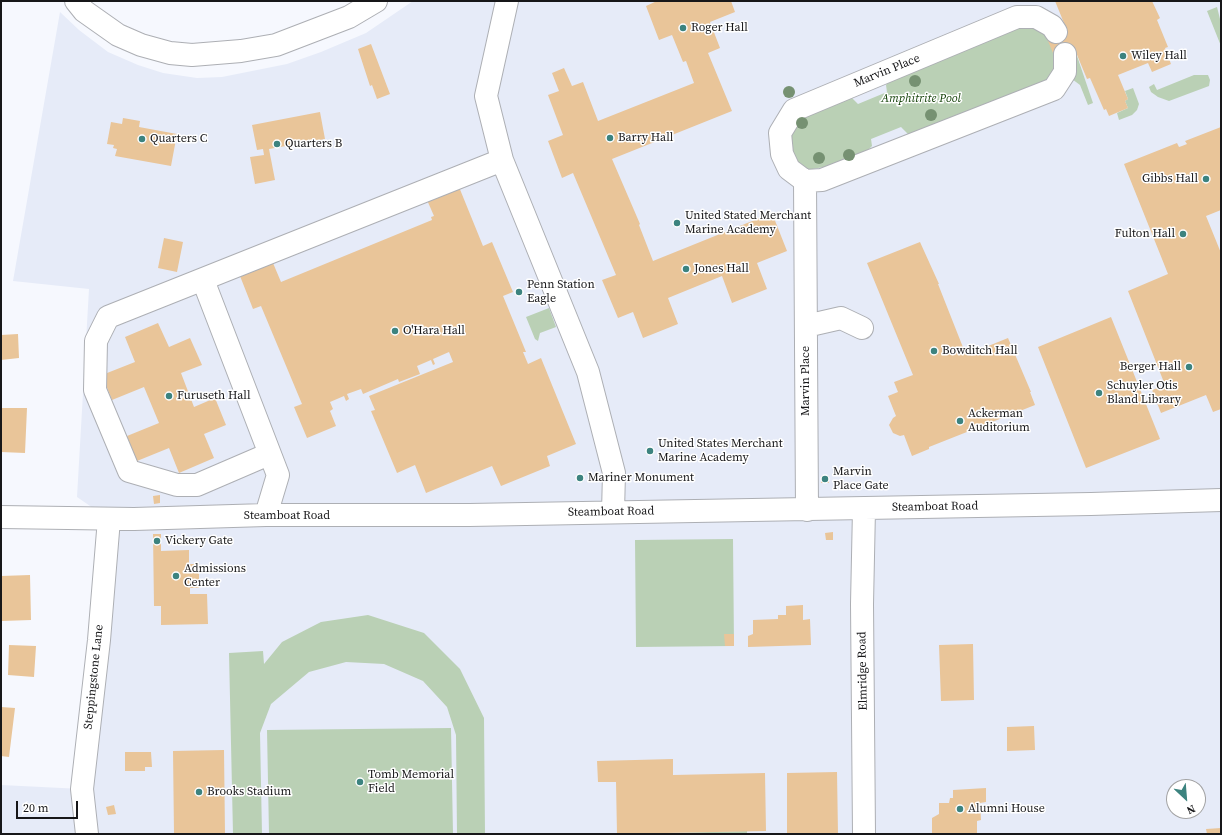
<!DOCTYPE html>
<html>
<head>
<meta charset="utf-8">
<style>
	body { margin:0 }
	#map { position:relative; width:1222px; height:835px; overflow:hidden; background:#f6f8fe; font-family:"Source Serif 4",serif }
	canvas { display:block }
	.frame { position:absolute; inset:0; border:2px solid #171719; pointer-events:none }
	.north { position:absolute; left:1166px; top:779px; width:40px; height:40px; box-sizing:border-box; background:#fff; border:1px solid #a2a2a3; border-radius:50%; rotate:154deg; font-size:11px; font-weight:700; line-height:16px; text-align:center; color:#171719 }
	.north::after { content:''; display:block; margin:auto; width:14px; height:18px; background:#3c837f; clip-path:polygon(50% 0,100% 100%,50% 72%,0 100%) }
	.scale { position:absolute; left:16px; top:801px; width:62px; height:18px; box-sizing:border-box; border:2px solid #171719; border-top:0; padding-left:5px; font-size:12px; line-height:14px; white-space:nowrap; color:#171719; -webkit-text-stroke:3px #fff; paint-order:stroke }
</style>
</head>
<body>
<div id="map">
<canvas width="1222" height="835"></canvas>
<div class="frame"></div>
<div class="north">N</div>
<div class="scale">20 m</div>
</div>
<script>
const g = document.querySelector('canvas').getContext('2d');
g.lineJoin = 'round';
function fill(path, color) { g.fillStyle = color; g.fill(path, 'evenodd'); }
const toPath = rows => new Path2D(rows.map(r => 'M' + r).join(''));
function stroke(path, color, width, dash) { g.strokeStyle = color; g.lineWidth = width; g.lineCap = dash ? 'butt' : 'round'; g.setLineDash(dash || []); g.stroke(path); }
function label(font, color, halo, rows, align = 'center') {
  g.font = font + ' "Source Serif 4",serif'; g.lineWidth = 3; g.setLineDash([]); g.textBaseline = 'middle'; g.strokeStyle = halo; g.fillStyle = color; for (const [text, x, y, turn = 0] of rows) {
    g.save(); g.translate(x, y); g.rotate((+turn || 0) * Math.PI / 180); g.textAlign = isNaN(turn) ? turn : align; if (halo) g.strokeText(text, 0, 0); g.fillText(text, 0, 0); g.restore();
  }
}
fill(toPath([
	[413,1,1221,1,1221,834,1,834,1,785,82,789,109,519,77,497,89,289,13,281,60,12,79,30,108,52,138,65,163,73,197,78,222,77,287,64,321,52,366,33],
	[1174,787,1198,787,1198,811,1174,811]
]), '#e6ebf8');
fill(toPath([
	[1217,7,1221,23,1221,46,1207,11],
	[1024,24,1045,27,1055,58,1055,77,916,133,908,134,901,127,871,139,872,146,864,154,829,166,807,170,795,161,787,141,796,120,848,97,852,98,858,104,887,92,886,85,890,80],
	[1075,50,1093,103,1088,105,1080,85,1072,79],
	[1194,75,1208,75,1210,80,1209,86,1169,101,1158,97,1151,92,1149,87,1154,84,1157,90],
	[1133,88,1139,104,1137,110,1132,115,1119,120,1117,113,1128,108,1125,101,1128,99,1125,91],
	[549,308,556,327,540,333,538,341,535,339,526,317],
	[733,539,734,646,636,647,635,540],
	[368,615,424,633,460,669,484,718,485,834,457,834,456,735,447,707,423,681,384,664,346,662,309,672,271,704,260,733,262,834,233,834,229,653,263,651,264,664,282,642,321,622],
	[451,728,453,834,269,834,267,730],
	[747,831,747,834,630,834]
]), '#bad0b5');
fill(toPath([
	[657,1,731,1,735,12,710,22,720,48,708,53,732,111,612,159,640,224,639,225,653,261,772,213,787,251,757,263,767,289,732,303,722,276,668,298,678,324,643,338,633,312,618,318,602,280,616,275,573,173,562,178,548,141,563,135,548,95,559,91,552,73,564,68,572,86,583,82,598,121,694,83,686,61,683,62,672,35,659,40,646,6],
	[1055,1,1152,1,1160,18,1157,20,1168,47,1165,48,1171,64,1152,72,1148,63,1118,75,1128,99,1125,101,1128,108,1109,116,1106,109,1104,110,1090,78,1087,79,1075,50,1055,58,1046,36,1066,28],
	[371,44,390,94,377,99,372,85,370,86,358,49],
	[320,112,325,139,269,149,275,180,255,184,250,157,264,155,263,149,257,150,252,125],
	[123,118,140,121,139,127,177,134,171,166,115,156,117,149,113,148,114,145,107,144,111,122,122,124],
	[1221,127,1221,210,1206,216,1221,253,1221,409,1213,412,1206,395,1161,413,1152,390,1165,385,1128,291,1168,274,1124,164,1177,143,1179,147,1182,146,1187,144,1185,141],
	[459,187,483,246,492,242,513,292,503,296,526,352,523,352,528,364,541,358,576,444,547,456,550,466,501,486,492,466,426,493,415,465,397,473,371,411,375,410,369,396,453,362,449,352,433,359,435,364,433,365,431,360,417,366,420,374,399,382,398,379,363,394,361,389,347,394,349,399,346,401,344,396,330,402,333,409,330,411,336,426,307,438,294,407,302,404,261,306,253,309,240,276,273,263,281,282,432,220,431,217,434,216,427,200],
	[164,238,183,242,177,272,158,268],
	[920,242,939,284,938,284,966,355,1008,338,1031,392,1030,392,1035,405,929,447,929,449,912,456,904,435,900,436,893,433,889,425,893,418,896,416,888,396,898,392,894,382,913,375,867,263],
	[1111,317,1160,439,1086,468,1038,347],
	[158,323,169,347,190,338,202,365,181,373,189,394,194,407,215,398,226,425,204,434,214,458,179,473,169,448,137,461,127,436,159,423,144,387,112,400,102,375,135,362,125,337],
	[18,334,19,358,1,360,1,335],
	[1,408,27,408,25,453,1,452],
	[821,476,829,476,829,483,821,483],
	[160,495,160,503,154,504,153,496],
	[833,532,833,540,826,540,825,533],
	[153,534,161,534,161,551,189,550,189,564,199,564,199,588,190,588,190,594,207,594,208,624,161,625,161,606,154,606],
	[30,575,31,620,2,621,1,576],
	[803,605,803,620,810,619,811,645,748,647,748,636,753,634,753,620,778,619,778,615,786,615,786,606],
	[724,634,734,634,734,646,725,646],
	[973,644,974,700,941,701,939,645],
	[9,645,36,646,34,677,8,675],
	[1,707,15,708,9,757,1,756],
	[1034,726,1035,750,1007,751,1007,727],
	[224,750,225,834,174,834,173,751],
	[125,752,151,752,152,767,145,767,145,771,125,771],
	[673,759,673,775,765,773,766,831,617,834,616,782,598,782,597,761],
	[837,772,838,834,787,834,787,773],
	[986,788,986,802,980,803,981,820,977,821,977,834,932,834,932,818,939,814,939,803,949,803,950,798,953,798,953,790],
	[114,805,116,814,108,815,106,807],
	[1221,828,1221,834,1207,834,1206,829]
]), '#e9c599');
const minor = toPath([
	[76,1,84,11,118,35,141,45,170,53,192,55,241,51,276,45,349,17,376,1],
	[507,1,486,96,502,160,588,372,614,473,613,512],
	[805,181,822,180,1054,89,1065,72,1065,54],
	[203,280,278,475,266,515],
	[806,326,841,318,862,328],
	[269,454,197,485,177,485,129,471,95,390,96,341,108,317,502,160],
	[807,510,805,181,789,169,782,154,780,133,794,110,1017,17,1036,17,1052,26,1056,32],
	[1,517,134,519,266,515,469,515,1091,504,1221,500],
	[87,834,82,789,99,640,109,519],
	[864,834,862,604,864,509]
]);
stroke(minor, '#adafb4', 24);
stroke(minor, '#fff', 22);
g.fillStyle = '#769172';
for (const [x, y] of [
	[915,81],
	[789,92],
	[931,115],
	[802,123],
	[849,155],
	[819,158]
]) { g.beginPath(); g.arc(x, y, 6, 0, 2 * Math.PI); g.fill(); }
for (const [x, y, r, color] of [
	[683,28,4,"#3c837f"],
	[1123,56,4,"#3c837f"],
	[610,138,4,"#3c837f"],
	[142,139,4,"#3c837f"],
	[277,144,4,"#3c837f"],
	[1206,179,4,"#3c837f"],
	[677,223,4,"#3c837f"],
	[1183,234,4,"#3c837f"],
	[686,269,4,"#3c837f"],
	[519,292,4,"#3c837f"],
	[395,331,4,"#3c837f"],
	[934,351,4,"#3c837f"],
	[1189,367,4,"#3c837f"],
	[1099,393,4,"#3c837f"],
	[169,396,4,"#3c837f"],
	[960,421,4,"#3c837f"],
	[650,451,4,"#3c837f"],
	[580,478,4,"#3c837f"],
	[825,479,4,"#3c837f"],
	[157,541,4,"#3c837f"],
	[176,576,4,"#3c837f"],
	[360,782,4,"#3c837f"],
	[199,792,4,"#3c837f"],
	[960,809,4,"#3c837f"]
]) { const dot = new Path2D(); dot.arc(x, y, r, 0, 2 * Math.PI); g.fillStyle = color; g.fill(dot); stroke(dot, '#fff', 1.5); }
label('12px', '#171719', '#fff', [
	["Roger Hall",691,28],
	["Wiley Hall",1131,56],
	["Barry Hall",618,138],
	["Quarters C",150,139],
	["Quarters B",285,144],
	["Gibbs Hall",1198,179,"right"],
	["United Stated Merchant",685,216],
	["Marine Academy",685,230],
	["Fulton Hall",1175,234,"right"],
	["Jones Hall",694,269],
	["Penn Station",527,285],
	["Eagle",527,299],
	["O'Hara Hall",403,331],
	["Bowditch Hall",942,351],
	["Berger Hall",1181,367,"right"],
	["Schuyler Otis",1107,386],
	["Bland Library",1107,400],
	["Furuseth Hall",177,396],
	["Ackerman",968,414],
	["Auditorium",968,428],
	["United States Merchant",658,444],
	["Marine Academy",658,458],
	["Marvin",833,472],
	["Place Gate",833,486],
	["Mariner Monument",588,478],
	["Vickery Gate",165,541],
	["Admissions",184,569],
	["Center",184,583],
	["Tomb Memorial",368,775],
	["Field",368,789],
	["Brooks Stadium",207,792],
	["Alumni House",968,809]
], 'left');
label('12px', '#171719', '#fff', [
	["Marvin Place",887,71,-22],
	["Marvin Place",806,381,-90],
	["Steamboat Road",935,507,-1],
	["Steamboat Road",611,512,-1],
	["Steamboat Road",287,516],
	["Elmridge Road",863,671,-91],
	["Steppingstone Lane",94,677,-84]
]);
label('italic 12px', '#0d3c00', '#fff', [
	["Amphitrite Pool",921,99]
]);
</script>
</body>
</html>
